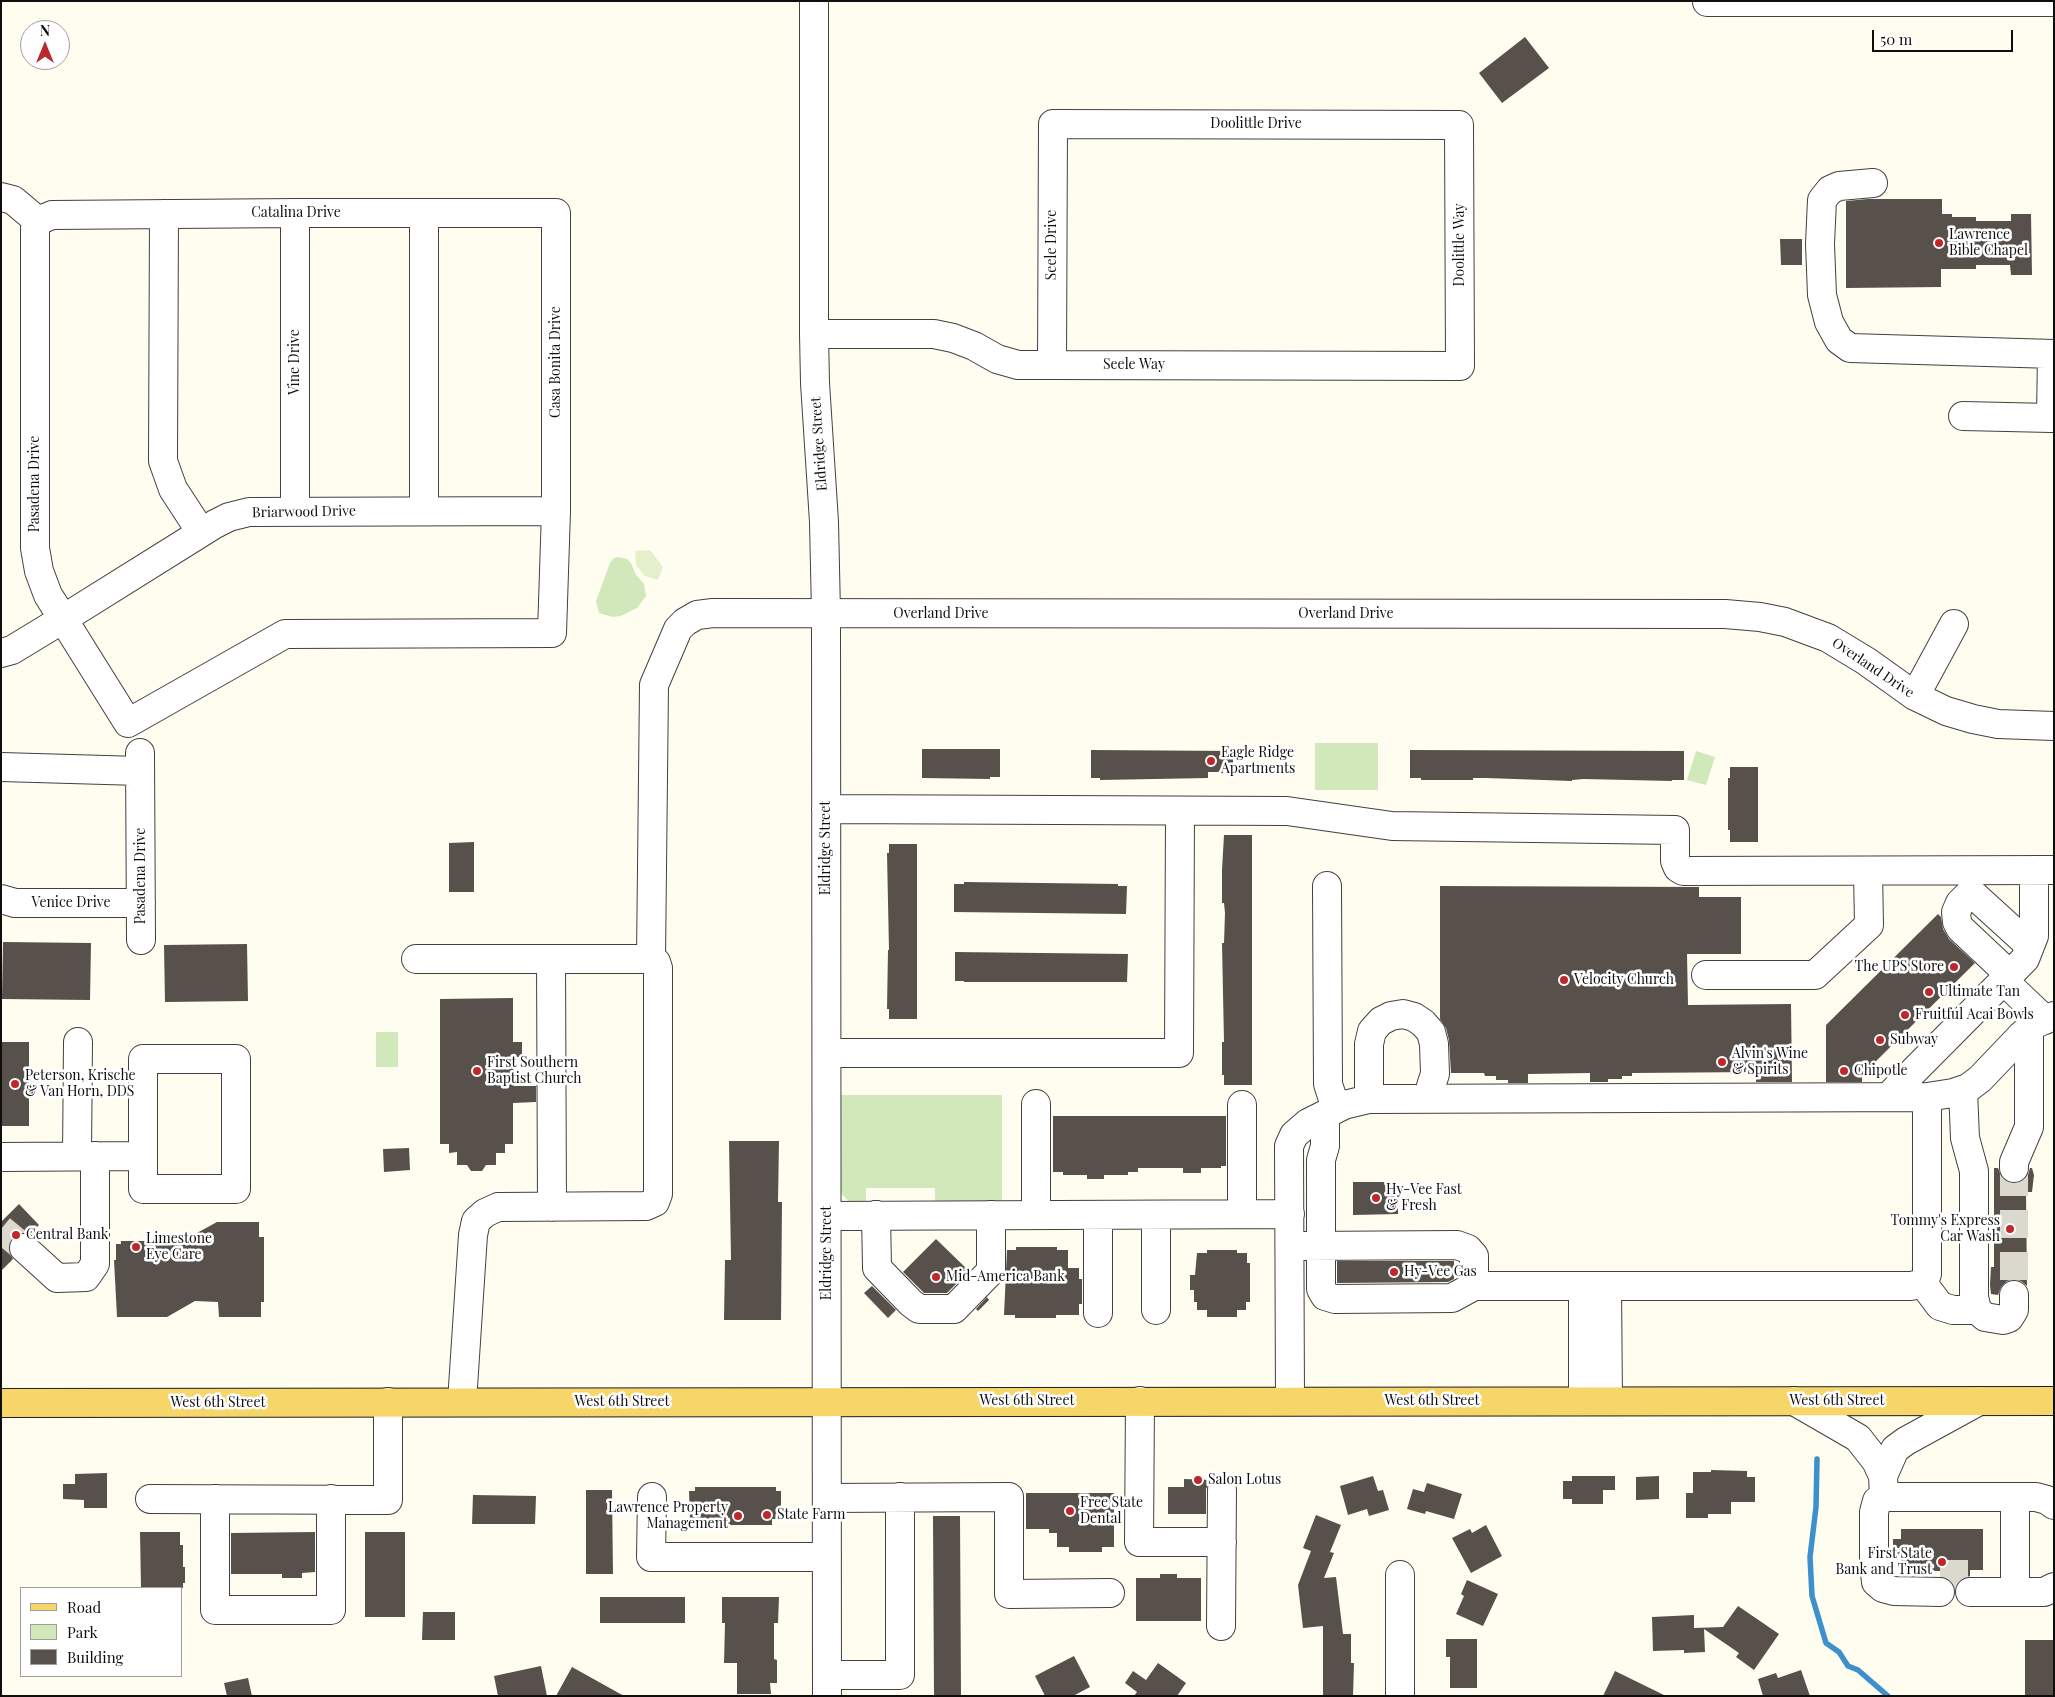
<!DOCTYPE html>
<html>
<head>
<meta charset="utf-8">
<style>
	body { margin:0 }
	#map { position:relative; width:2055px; height:1697px; overflow:hidden; background:#fffcf0; font-family:"Playfair Display",serif }
	canvas { display:block }
	.frame { position:absolute; inset:0; border:2px solid #0e0e0e; pointer-events:none }
	.legend { position:absolute; left:20px; top:1587px; width:162px; height:90px; box-sizing:border-box; background:#fff; border:1px solid #9f9f9f; margin:0; padding:6px 9px; list-style:none; font-size:15px; color:#0e0e0e }
	.legend li { display:flex; align-items:center; gap:10px; height:25px }
	.legend b { width:25px; border:1px solid #9f9f9f }
	.north { position:absolute; left:20px; top:20px; width:50px; height:50px; box-sizing:border-box; background:#fff; border:1px solid #9f9f9f; border-radius:50%; rotate:0deg; font-size:14px; font-weight:700; line-height:20px; text-align:center; color:#0e0e0e }
	.north::after { content:''; display:block; margin:auto; width:18px; height:22px; background:#bd282c; clip-path:polygon(50% 0,100% 100%,50% 72%,0 100%) }
	.scale { position:absolute; left:1872px; top:30px; width:141px; height:22px; box-sizing:border-box; border:2px solid #0e0e0e; border-top:0; padding-left:6px; font-size:15px; line-height:18px; white-space:nowrap; color:#0e0e0e; -webkit-text-stroke:4px #fff; paint-order:stroke }
</style>
</head>
<body>
<div id="map">
<canvas width="2055" height="1697"></canvas>
<div class="frame"></div>
<ul class="legend">
<li><b style="height:6px;background:#f6d668"></b>Road</li>
<li><b style="height:14px;background:#d1e9ba"></b>Park</li>
<li><b style="height:14px;background:#57504b"></b>Building</li>
</ul>
<div class="north">N</div>
<div class="scale">50 m</div>
</div>
<script>
const g = document.querySelector('canvas').getContext('2d');
g.lineJoin = 'round';
function fill(path, color) { g.fillStyle = color; g.fill(path, 'evenodd'); }
const toPath = rows => new Path2D(rows.map(r => 'M' + r).join(''));
function stroke(path, color, width, dash) { g.strokeStyle = color; g.lineWidth = width; g.lineCap = dash ? 'butt' : 'round'; g.setLineDash(dash || []); g.stroke(path); }
function label(font, color, halo, rows, align = 'center') {
  g.font = font + ' "Playfair Display",serif'; g.lineWidth = 5; g.setLineDash([]); g.textBaseline = 'middle'; g.strokeStyle = halo; g.fillStyle = color; for (const [text, x, y, turn = 0] of rows) {
    g.save(); g.translate(x, y); g.rotate((+turn || 0) * Math.PI / 180); g.textAlign = isNaN(turn) ? turn : align; if (halo) g.strokeText(text, 0, 0); g.fillText(text, 0, 0); g.restore();
  }
}
fill(toPath([
	[618,557,627,559,631,563,636,575,644,584,646,596,637,608,621,616,613,617,599,613,596,601,610,563,614,558],
	[1315,743,1378,743,1378,790,1315,790],
	[1696,751,1715,757,1706,785,1687,780],
	[376,1032,398,1032,398,1067,376,1067],
	[837,1095,1002,1095,1002,1204,935,1204,935,1188,866,1188,866,1204,855,1204,849,1202,840,1192]
]), '#d1e9ba');
fill(toPath([
	[650,550,663,567,658,580,645,576,636,565,635,551]
]), '#e3f0cb');
stroke(toPath([
	[1817,1459,1816,1507,1810,1557,1812,1596,1826,1643,1839,1652,1848,1666,1858,1670,1888,1696]
]), '#3d90cb', 5.5);
fill(toPath([
	[1525,37,1549,68,1502,103,1479,73],
	[1868,199,1942,199,1942,214,1952,214,1952,217,1976,217,1976,221,2011,221,2011,214,2031,214,2032,275,2011,275,2010,265,1976,265,1976,269,1941,269,1941,287,1846,288,1846,201],
	[1780,239,1802,239,1802,265,1781,265],
	[922,749,1000,749,1000,777,990,777,990,779,922,778],
	[1091,750,1233,751,1233,772,1208,772,1208,778,1100,780,1100,778,1091,778],
	[1410,750,1684,751,1684,780,1672,780,1672,781,1584,779,1572,780,1572,781,1486,778,1473,778,1473,780,1421,780,1421,778,1410,778],
	[1730,767,1758,767,1758,842,1730,842,1730,830,1728,830,1728,778,1730,778],
	[1224,835,1252,835,1252,1085,1224,1085,1224,1075,1222,1075,1222,1042,1224,1042,1222,943,1224,943,1225,913,1224,903,1222,903,1222,870],
	[474,842,474,892,449,892,449,843],
	[889,844,917,844,917,1019,889,1019,889,1009,887,1009,888,950,889,950,887,853,889,853],
	[964,882,1118,884,1118,886,1127,886,1126,914,954,912,954,884,964,884],
	[1440,886,1699,887,1699,897,1741,897,1741,954,1687,954,1688,1005,1791,1004,1792,1082,1756,1082,1756,1072,1632,1073,1632,1076,1622,1076,1622,1079,1608,1079,1608,1082,1590,1082,1590,1073,1528,1074,1528,1083,1508,1083,1508,1080,1496,1080,1496,1076,1485,1076,1484,1073,1451,1073,1449,1040,1446,1028,1440,1019],
	[1938,914,1941,917,1943,929,1949,939,1975,963,1862,1075,1862,1082,1826,1082,1826,1025],
	[3,942,91,943,90,1000,2,999],
	[247,944,248,1001,165,1002,164,945],
	[955,952,1128,954,1127,982,964,982,964,981,955,981],
	[513,998,513,1042,522,1042,522,1057,514,1057,514,1086,536,1086,536,1102,513,1103,513,1144,505,1144,505,1153,496,1153,496,1165,486,1165,482,1171,471,1171,467,1165,457,1165,457,1152,449,1153,449,1144,440,1144,440,999],
	[1,1042,29,1042,29,1126,1,1126],
	[1053,1116,1226,1116,1226,1166,1221,1166,1221,1168,1201,1168,1201,1173,1183,1173,1183,1168,1138,1168,1138,1172,1128,1172,1128,1175,1104,1175,1104,1179,1087,1179,1087,1175,1063,1175,1063,1172,1053,1172],
	[729,1141,779,1141,778,1202,782,1202,781,1320,724,1320,725,1260,731,1260],
	[409,1148,410,1170,384,1172,383,1149],
	[1994,1168,1998,1168,2001,1176,2007,1182,2014,1184,2022,1181,2028,1175,2030,1168,2032,1168,2034,1175,2032,1192,2026,1192,2027,1286,2021,1281,2014,1279,2007,1281,2001,1287,1998,1295,1991,1294,1990,1285,1991,1267,1994,1267],
	[1353,1182,1398,1182,1398,1214,1353,1215],
	[19,1204,39,1225,30,1234,20,1233,12,1238,9,1245,9,1252,13,1259,1,1271,1,1222],
	[217,1222,259,1222,259,1237,264,1237,264,1302,261,1302,261,1317,219,1317,218,1302,195,1301,167,1317,117,1317,114,1260,116,1260,116,1244,121,1244,121,1241,163,1241,163,1234,195,1234],
	[936,1239,969,1271,947,1293,924,1293,903,1272],
	[1016,1247,1057,1247,1057,1250,1068,1250,1068,1268,1079,1268,1079,1279,1082,1279,1082,1304,1079,1304,1079,1315,1056,1315,1056,1318,1015,1318,1015,1315,1004,1315,1007,1250,1016,1250],
	[1207,1250,1237,1250,1237,1253,1247,1253,1247,1263,1250,1263,1250,1302,1246,1302,1246,1310,1237,1310,1237,1317,1207,1317,1207,1310,1197,1310,1197,1302,1194,1302,1194,1290,1190,1290,1190,1275,1195,1275,1197,1253,1207,1253],
	[1337,1261,1454,1261,1454,1279,1448,1282,1337,1283],
	[872,1286,896,1310,888,1318,864,1293],
	[987,1297,989,1300,978,1311,976,1309],
	[1711,1470,1747,1471,1747,1477,1755,1477,1755,1502,1731,1502,1731,1514,1708,1514,1708,1518,1686,1518,1686,1493,1693,1493,1693,1472,1711,1472],
	[107,1473,107,1508,84,1508,84,1500,63,1499,63,1484,75,1484,75,1474],
	[1373,1476,1378,1491,1383,1490,1389,1510,1369,1516,1367,1509,1348,1515,1340,1486],
	[1572,1476,1615,1476,1615,1490,1603,1490,1603,1504,1572,1504,1572,1499,1563,1499,1563,1481,1572,1481],
	[1659,1476,1659,1499,1636,1500,1636,1477],
	[1184,1479,1211,1480,1206,1489,1206,1514,1168,1514,1168,1487,1184,1487],
	[1427,1483,1462,1494,1454,1519,1426,1511,1425,1514,1407,1509,1413,1489,1424,1492],
	[695,1487,776,1487,776,1491,781,1491,781,1519,772,1519,772,1525,699,1525,699,1519,690,1519,689,1491,695,1491],
	[586,1490,612,1490,613,1574,586,1574],
	[1026,1493,1114,1493,1114,1547,1102,1547,1102,1552,1069,1552,1069,1547,1057,1547,1057,1533,1049,1533,1049,1529,1026,1529],
	[473,1495,536,1496,535,1524,472,1524],
	[1316,1515,1341,1525,1330,1552,1334,1553,1324,1578,1336,1577,1343,1634,1351,1634,1351,1663,1354,1663,1353,1696,1323,1696,1323,1626,1303,1628,1298,1585,1311,1551,1303,1548],
	[933,1516,960,1516,961,1696,934,1696],
	[1486,1525,1502,1556,1471,1573,1452,1538,1470,1529,1472,1533],
	[1901,1529,1983,1529,1983,1570,1970,1570,1970,1576,1962,1579,1957,1584,1955,1589,1953,1584,1948,1579,1940,1576,1940,1571,1924,1571,1924,1566,1901,1567,1901,1557,1893,1557,1893,1539,1901,1539],
	[140,1532,180,1532,180,1545,183,1545,183,1567,185,1567,185,1583,183,1583,183,1588,141,1588],
	[315,1532,315,1572,302,1573,302,1578,282,1578,282,1574,231,1574,231,1533],
	[365,1532,405,1532,405,1617,365,1617],
	[1160,1574,1177,1574,1177,1578,1201,1578,1201,1621,1136,1621,1136,1578,1160,1578],
	[1467,1580,1498,1594,1483,1626,1456,1614,1464,1596,1461,1594],
	[600,1597,685,1597,685,1623,600,1623],
	[722,1597,779,1597,778,1623,774,1623,774,1659,777,1660,777,1683,770,1683,771,1694,737,1694,737,1663,724,1663,725,1623,722,1623],
	[1738,1606,1779,1634,1754,1670,1736,1657,1739,1653,1704,1629,1705,1652,1684,1653,1684,1650,1653,1651,1652,1617,1694,1615,1694,1628,1723,1627],
	[423,1612,455,1612,455,1640,422,1640],
	[1446,1639,1477,1639,1477,1688,1450,1688,1450,1657,1446,1657],
	[2025,1640,2054,1640,2054,1696,2025,1696],
	[1074,1656,1090,1687,1073,1696,1045,1696,1035,1676],
	[1158,1663,1186,1683,1177,1696,1134,1696,1137,1692,1125,1683,1133,1671,1146,1680],
	[541,1666,547,1696,498,1696,494,1676],
	[572,1667,624,1696,556,1696],
	[1801,1670,1810,1696,1763,1696,1758,1679,1776,1673,1778,1678],
	[1615,1671,1666,1696,1603,1696],
	[248,1678,252,1696,227,1696,224,1683]
]), '#57504b');
stroke(toPath([
	[2014,1168,2014,1295],
	[1,1229,24,1248],
	[1940,1574,1970,1574]
]), '#dbd8ce', 28, [28, 14]);
const minor = toPath([
	[814,1,814,334,815,383,824,522,826,613,827,1696],
	[1707,2,2054,2],
	[1873,183,1839,186,1830,190,1822,200,1820,244,1822,295,1829,322,1839,340,1850,348,2054,354],
	[1,197,13,200,38,221],
	[295,213,556,213,556,511,552,633,285,634,128,723,48,595,39,571,35,548,35,228,38,221,52,215,295,213],
	[295,213,295,511],
	[164,214,163,461,173,489,201,532],
	[814,334,934,334,953,338,974,346,997,359,1018,365,1052,365,1460,366,1459,125,1053,124,1052,365],
	[1963,416,2051,418,2052,354],
	[424,511,424,213],
	[1,653,12,650,63,619,215,524,229,517,249,512,556,511],
	[1915,696,1954,624],
	[140,753,141,940],
	[1,767,140,771],
	[826,809,1287,811,1392,826,1675,830,1675,861,1678,868,1683,871,2054,870],
	[1327,886,1328,1084,1336,1109],
	[1,899,15,903,141,903],
	[416,959,651,959,656,962,658,968,658,1194,655,1202,646,1206,498,1207,485,1213,476,1221,473,1235,462,1402],
	[551,959,552,1207],
	[651,959,654,685,678,629,685,622,697,615,713,613,1725,614,1760,617,1785,622,1828,638,1866,661,1915,696,1946,711,1973,719,1998,724,2054,726],
	[1706,975,1815,975,1869,925,1868,871],
	[2010,975,1960,928,1957,922,1956,912,1960,903,1967,896,1975,896,2030,946],
	[2004,981,2045,1020],
	[827,1053,1179,1053,1180,811],
	[143,1059,236,1059,236,1189,143,1189,143,1059],
	[1963,1090,1965,1138,1974,1171,1974,1297,1977,1310,1985,1317,2003,1320,2009,1318,2014,1310,2014,1295],
	[1888,1097,2025,959,2034,936,2034,870],
	[1369,1099,1369,1044,1372,1031,1381,1021,1391,1016,1403,1014,1414,1017,1423,1023,1431,1032,1434,1044,1435,1074,1431,1086,1431,1099],
	[1036,1104,1036,1215],
	[1242,1105,1242,1214],
	[1325,1115,1325,1146,1321,1160,1321,1289,1325,1296,1335,1299,1452,1298,1474,1286,1911,1286,1919,1284,1925,1279,1927,1274,1927,1097],
	[77,1156,78,1042],
	[1,1157,143,1156],
	[2014,1168,2014,1162,2029,1127,2029,1029],
	[876,1215,877,1268,911,1303,919,1309,954,1309,991,1271,991,1215],
	[1156,1215,1156,1310],
	[827,1216,1290,1214],
	[1304,1246,1457,1245,1468,1249,1474,1256,1474,1286],
	[24,1248,57,1278,86,1277,95,1264,95,1156],
	[1922,1282,1940,1306,1953,1310,1977,1310],
	[1583,1286,1583,1401],
	[1607,1286,1608,1401],
	[1098,1313,1098,1215],
	[1140,1401,1139,1542,1222,1542],
	[1290,1401,1289,1146,1294,1135,1308,1123,1344,1105,1369,1099,1927,1097,1953,1093,1968,1088,1980,1079,2021,1036,2035,1024,2054,1016],
	[1794,1401,1858,1438,1876,1461,1883,1476],
	[1979,1401,1906,1441,1895,1449,1883,1476,1884,1497,2015,1497,2015,1592],
	[652,1497,651,1557,827,1557],
	[1884,1497,1877,1501,1874,1512,1874,1564,1876,1582,1883,1588,1894,1591,1940,1592],
	[2015,1497,2036,1497,2047,1500,2054,1505],
	[827,1498,1009,1497,1009,1594,1110,1593],
	[150,1499,388,1500,388,1402],
	[215,1499,215,1610,331,1610,331,1499],
	[1970,1592,2044,1592,2054,1587],
	[1221,1626,1222,1490],
	[827,1675,900,1675,900,1497],
	[1400,1696,1400,1575]
]);
const major = toPath([
	[1,1403,2054,1401]
]);
stroke(minor, '#414141', 30);
stroke(major, '#1f1f1f', 30);
stroke(minor, '#fff', 28);
stroke(major, '#f6d668', 28);
for (const [x, y, r, color] of [
	[1939,243,5,"#bd282c"],
	[1211,761,5,"#bd282c"],
	[1954,967,5,"#bd282c"],
	[1564,980,5,"#bd282c"],
	[1929,992,5,"#bd282c"],
	[1905,1015,5,"#bd282c"],
	[1880,1040,5,"#bd282c"],
	[1722,1062,5,"#bd282c"],
	[477,1071,5,"#bd282c"],
	[1844,1071,5,"#bd282c"],
	[15,1084,5,"#bd282c"],
	[1376,1198,5,"#bd282c"],
	[2010,1229,5,"#bd282c"],
	[16,1235,5,"#bd282c"],
	[136,1247,5,"#bd282c"],
	[1394,1272,5,"#bd282c"],
	[936,1277,5,"#bd282c"],
	[1198,1480,5,"#bd282c"],
	[1070,1511,5,"#bd282c"],
	[767,1515,5,"#bd282c"],
	[738,1516,5,"#bd282c"],
	[1942,1562,5,"#bd282c"]
]) { const dot = new Path2D(); dot.arc(x, y, r, 0, 2 * Math.PI); g.fillStyle = color; g.fill(dot); stroke(dot, '#fff', 2); }
label('14px', '#0e0e0e', '#fff', [
	["Doolittle Drive",1256,124],
	["Catalina Drive",296,213],
	["Seele Drive",1052,245,-90],
	["Doolittle Way",1460,245,-90],
	["Vine Drive",295,362,-90],
	["Casa Bonita Drive",556,362,-90],
	["Seele Way",1134,365],
	["Eldridge Street",819,444,-94],
	["Pasadena Drive",35,484,-90],
	["Briarwood Drive",304,512,-1],
	["Overland Drive",941,614],
	["Overland Drive",1346,614],
	["Overland Drive",1873,668,34],
	["Eldridge Street",826,848,-90],
	["Pasadena Drive",141,876,-90],
	["Venice Drive",71,903],
	["Eldridge Street",827,1253,-90],
	["West 6th Street",1027,1401],
	["West 6th Street",1432,1401],
	["West 6th Street",1837,1401],
	["West 6th Street",622,1402],
	["West 6th Street",218,1403]
]);
label('14px', '#0e0e0e', '#fff', [
	["Lawrence",1949,235],
	["Bible Chapel",1949,251],
	["Eagle Ridge",1221,753],
	["Apartments",1221,769],
	["The UPS Store",1944,967,"right"],
	["Velocity Church",1574,980],
	["Ultimate Tan",1939,992],
	["Fruitful Acai Bowls",1915,1015],
	["Subway",1890,1040],
	["Alvin's Wine",1732,1054],
	["& Spirits",1732,1070],
	["First Southern",487,1063],
	["Baptist Church",487,1079],
	["Chipotle",1854,1071],
	["Peterson, Krische",25,1076],
	["& Van Horn, DDS",25,1092],
	["Hy-Vee Fast",1386,1190],
	["& Fresh",1386,1206],
	["Tommy's Express",2000,1221,"right"],
	["Car Wash",2000,1237,"right"],
	["Central Bank",26,1235],
	["Limestone",146,1239],
	["Eye Care",146,1255],
	["Hy-Vee Gas",1404,1272],
	["Mid-America Bank",946,1277],
	["Salon Lotus",1208,1480],
	["Free State",1080,1503],
	["Dental",1080,1519],
	["Lawrence Property",728,1508,"right"],
	["Management",728,1524,"right"],
	["State Farm",777,1515],
	["First State",1932,1554,"right"],
	["Bank and Trust",1932,1570,"right"]
], 'left');
</script>
</body>
</html>
